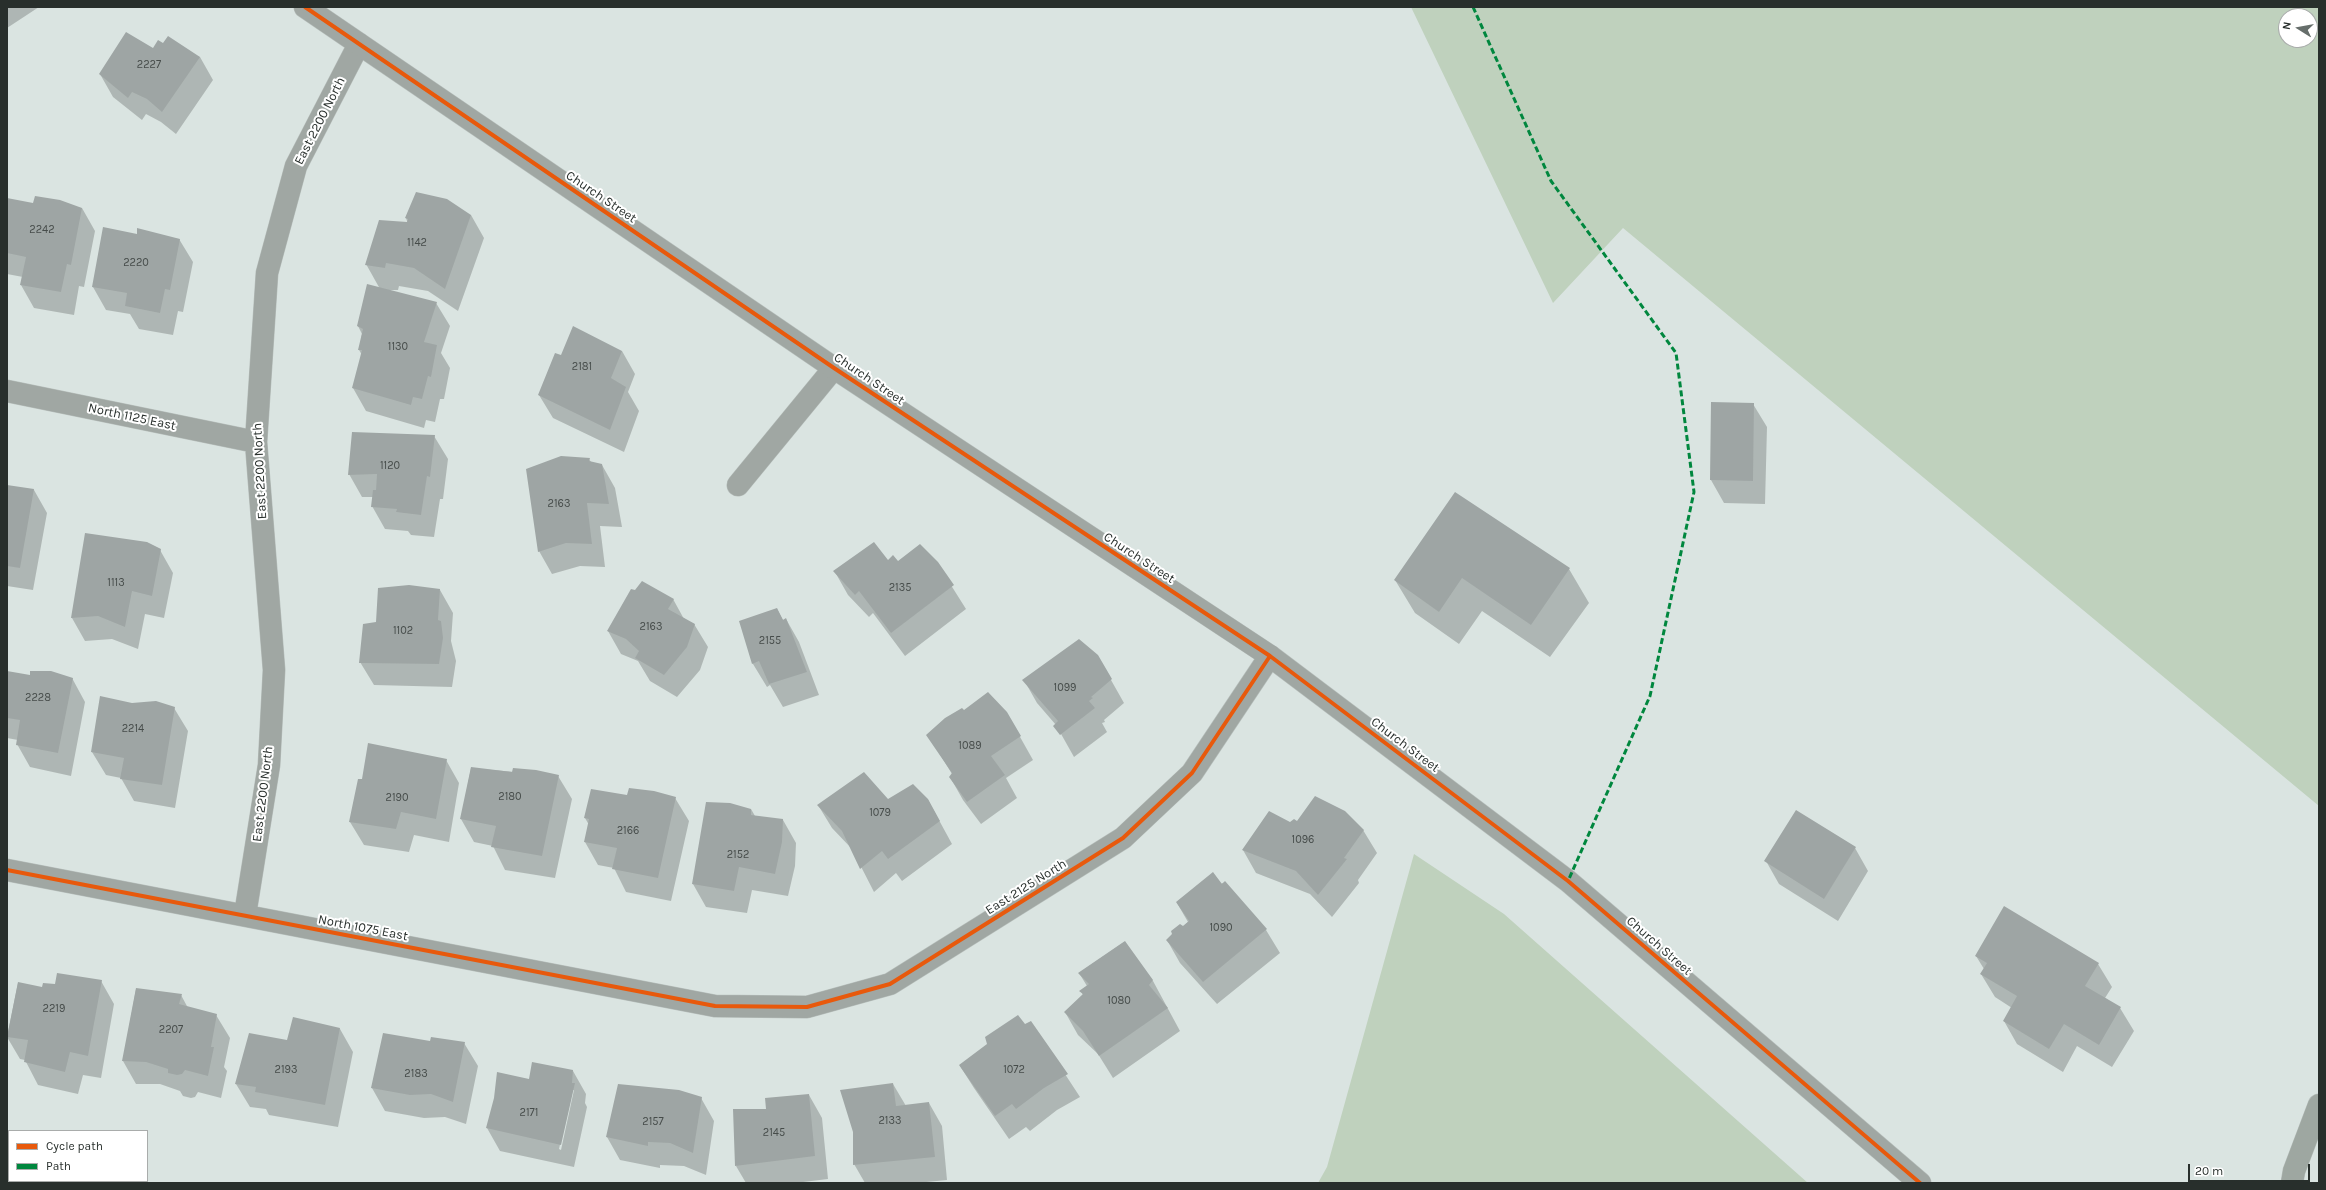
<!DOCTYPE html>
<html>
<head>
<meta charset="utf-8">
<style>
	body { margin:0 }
	#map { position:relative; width:2326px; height:1190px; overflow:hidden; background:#dae4e1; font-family:Karla,sans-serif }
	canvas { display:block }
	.frame { position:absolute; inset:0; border:8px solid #282f2c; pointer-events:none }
	.legend { position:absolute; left:8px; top:1130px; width:140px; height:52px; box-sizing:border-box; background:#fff; border:1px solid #a9acab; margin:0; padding:5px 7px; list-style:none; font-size:12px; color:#282f2c }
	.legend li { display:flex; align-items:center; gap:8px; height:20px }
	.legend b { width:20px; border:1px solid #a9acab }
	.north { position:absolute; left:2278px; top:8px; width:40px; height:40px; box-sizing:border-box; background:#fff; border:1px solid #a9acab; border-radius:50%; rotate:281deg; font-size:11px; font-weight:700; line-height:16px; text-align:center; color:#282f2c }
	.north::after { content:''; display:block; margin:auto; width:14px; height:18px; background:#666e6b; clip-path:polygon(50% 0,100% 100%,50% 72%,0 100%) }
	.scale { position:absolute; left:2188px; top:1164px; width:122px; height:18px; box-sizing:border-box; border:2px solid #282f2c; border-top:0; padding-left:5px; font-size:12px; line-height:14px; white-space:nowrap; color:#282f2c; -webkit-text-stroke:3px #fff; paint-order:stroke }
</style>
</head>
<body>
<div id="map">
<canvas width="2326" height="1190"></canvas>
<div class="frame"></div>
<ul class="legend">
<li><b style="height:5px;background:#e8590c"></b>Cycle path</li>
<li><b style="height:5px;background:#00873e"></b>Path</li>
</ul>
<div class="north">N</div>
<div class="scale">20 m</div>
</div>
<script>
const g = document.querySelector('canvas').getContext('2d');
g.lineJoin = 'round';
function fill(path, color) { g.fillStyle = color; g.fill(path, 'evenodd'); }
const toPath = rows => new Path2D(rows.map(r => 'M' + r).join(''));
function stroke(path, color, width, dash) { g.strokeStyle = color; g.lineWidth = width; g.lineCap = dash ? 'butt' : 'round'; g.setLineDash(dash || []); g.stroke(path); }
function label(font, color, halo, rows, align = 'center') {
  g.font = font + ' Karla,sans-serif'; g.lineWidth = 4; g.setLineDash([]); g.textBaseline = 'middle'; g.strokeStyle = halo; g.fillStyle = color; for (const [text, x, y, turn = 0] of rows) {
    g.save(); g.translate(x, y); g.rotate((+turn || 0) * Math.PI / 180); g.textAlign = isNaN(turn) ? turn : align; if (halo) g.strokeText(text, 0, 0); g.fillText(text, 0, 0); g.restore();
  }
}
fill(toPath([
	[1411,7,2319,7,2319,806,1623,228,1553,303],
	[2286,16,2310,16,2310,40,2286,40],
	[1414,854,1504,914,1808,1183,1318,1183,1327,1167]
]), '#bfd1bd');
fill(toPath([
	[7,7,39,7,7,28],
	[154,49,200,57,213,80,176,134,161,122,146,114,142,120,113,97,100,74],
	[7,199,33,204,82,208,95,231,84,287,79,286,74,315,34,308,21,285,23,277,7,274],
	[471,215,484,238,458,311,428,291,399,286,398,290,385,290,436,303,450,326,441,353,450,368,444,399,440,399,435,422,426,420,424,428,366,411,353,388,362,355,359,350,362,334,358,326,380,289,366,264,408,224,406,218],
	[138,235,179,239,193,262,183,312,178,311,173,335,139,329,130,314,106,310,93,287],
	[622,351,635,374,628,392,639,411,624,452,553,418,539,395,562,356],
	[1712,403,1753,404,1767,427,1765,504,1724,503,1711,480],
	[434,436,448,459,443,499,440,499,434,537,411,535,408,531,385,529,372,506,373,497,362,497,349,474],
	[589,459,591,462,602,465,615,488,622,527,600,526,605,567,580,566,552,574,539,551],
	[7,486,34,490,47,513,33,590,7,586],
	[1456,494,1569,569,1589,603,1550,657,1482,611,1459,644,1415,613,1395,580],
	[86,534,160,550,173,573,164,618,145,614,138,649,112,639,85,641,72,618],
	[888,562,937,563,966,609,905,656,873,613,869,617,848,595,835,572],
	[440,590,453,613,451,641,456,661,452,687,374,685,360,662,377,623],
	[673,599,684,619,694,624,708,647,700,670,677,697,650,681,638,661,621,654,608,631],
	[777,609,783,620,786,619,799,642,819,695,783,707,770,685,767,687,753,664,741,622],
	[7,672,31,676,72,678,85,702,71,776,30,767,17,744,18,740,7,738],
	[1024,680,1111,680,1124,703,1104,720,1105,722,1102,723,1107,732,1074,757,1056,725,1037,703],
	[132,704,174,708,188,731,175,808,134,801,121,778,106,775,92,752],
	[1006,712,1033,760,1006,778,1017,798,981,824,963,800,950,777,952,774,928,735],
	[446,760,459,783,449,842,414,835,409,852,364,845,350,822,362,781],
	[471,768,558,776,572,799,555,878,505,870,493,846,474,842,461,819],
	[592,791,628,796,675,798,689,821,671,901,626,892,614,868,598,865,585,842,589,825,585,818],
	[887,800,928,800,952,844,902,881,896,873,874,892,852,849,832,828,818,805],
	[751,809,755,816,783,820,796,843,795,866,788,896,752,890,747,913,706,907,693,884],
	[1269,812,1290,823,1363,830,1377,853,1358,880,1359,883,1332,917,1310,894,1256,873,1243,850],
	[1855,848,1868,871,1838,921,1779,884,1766,861],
	[1225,882,1266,930,1280,953,1217,1004,1180,963,1167,940,1188,922,1177,903],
	[2005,908,2098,964,2112,987,2105,998,2120,1008,2134,1031,2112,1067,2077,1046,2063,1072,2017,1044,2004,1021,2012,1008,1995,997,1981,974,1984,969,1976,956],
	[1124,942,1153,981,1180,1031,1113,1078,1098,1054,1078,1035,1065,1012,1083,995,1081,991,1087,986,1079,973],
	[101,981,114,1004,101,1078,83,1075,78,1094,38,1085,25,1060,20,1059,7,1037,18,983,42,988],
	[136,989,181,995,188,1008,216,1015,230,1038,224,1067,227,1071,221,1098,198,1092,195,1097,191,1098,183,1096,180,1091,160,1084,136,1084,123,1061],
	[1031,1022,1080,1097,1057,1110,1030,1131,1026,1127,1009,1139,974,1088,960,1066],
	[340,1029,353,1052,338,1127,269,1115,266,1109,250,1107,236,1084,288,1041],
	[431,1043,464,1043,478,1066,466,1124,445,1117,424,1118,385,1111,372,1088],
	[573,1071,586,1094,585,1103,587,1107,574,1167,500,1151,487,1128,530,1080],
	[572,1090,574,1090,561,1150,559,1149],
	[893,1084,906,1106,929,1103,942,1126,947,1180,916,1183,865,1183,854,1164],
	[809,1095,822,1118,828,1179,795,1183,746,1183,736,1166],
	[701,1098,714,1121,706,1175,684,1166,660,1165,660,1168,620,1160,607,1137]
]), '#0003');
fill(toPath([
	[126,32,153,48,158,40,163,43,168,36,200,57,162,112,147,99,132,92,128,98,99,74],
	[416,192,447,199,471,215,445,289,414,268,386,263,385,268,365,265,379,220,407,222,408,219,405,218],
	[35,196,60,200,82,208,71,265,67,264,61,292,20,285,26,257,7,253,7,198,33,203],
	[103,227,137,234,137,228,180,239,170,290,165,289,160,313,125,306,127,293,92,287],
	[367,284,437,302,424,342,437,345,431,377,428,376,422,399,413,397,411,405,352,388,362,350,358,350,363,329,357,326],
	[573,326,622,351,611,378,626,387,610,430,538,395,555,353,561,355],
	[1711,402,1754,403,1753,481,1710,480],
	[352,432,435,435,430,477,427,476,421,515,396,512,397,509,371,507,373,490,376,490,377,474,348,475],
	[561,456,590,458,589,461,602,464,609,504,587,503,592,544,566,543,538,552,526,469],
	[7,485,34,489,20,568,7,566],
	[1455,492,1570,568,1531,625,1462,578,1439,612,1394,580],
	[85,533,147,542,161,549,152,596,132,591,125,627,98,616,71,618],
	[874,542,888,560,893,555,898,561,920,544,938,562,954,585,891,633,859,591,855,595,833,571],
	[642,581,674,599,668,609,695,624,687,647,664,675,635,658,639,651,626,639,607,631,631,589,635,590],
	[409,585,440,589,438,620,441,621,443,638,439,664,359,663,363,624,376,622,378,588],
	[777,608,783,620,786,618,807,672,769,684,759,661,752,664,739,621],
	[1079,639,1098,655,1112,679,1091,697,1093,698,1089,701,1095,708,1060,735,1053,726,1058,721,1022,680],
	[7,671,30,675,30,671,51,671,73,678,58,753,16,745,20,720,7,718],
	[988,692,1007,712,1021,736,991,756,1005,775,967,802,949,777,952,773,926,735,945,718,962,708,964,710],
	[100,696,132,703,156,701,175,707,162,785,120,779,124,758,91,752],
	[368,743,447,759,436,819,401,812,396,829,349,822,358,779,362,779],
	[471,767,512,772,513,768,536,770,559,775,542,856,491,847,496,826,460,819],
	[864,772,888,799,913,784,928,799,940,821,888,859,882,851,860,869,842,831,817,805],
	[629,788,654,791,676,797,658,878,612,869,617,848,584,842,589,819,584,818,591,789,627,795],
	[1315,796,1345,811,1364,830,1344,858,1347,859,1318,895,1296,871,1242,850,1269,811,1290,822,1294,819,1297,821],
	[706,802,730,803,751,809,751,815,783,819,782,842,775,874,739,867,734,891,692,884],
	[1796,810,1856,847,1824,899,1764,861],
	[1213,872,1222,884,1225,881,1267,929,1203,982,1166,940,1172,934,1171,931,1180,924,1183,926,1189,921,1176,902],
	[2004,906,2099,963,2085,986,2121,1007,2099,1045,2064,1024,2049,1049,2003,1021,2017,996,1980,974,1987,963,1975,956],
	[1125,941,1153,980,1149,985,1168,1008,1099,1056,1083,1031,1064,1012,1083,994,1079,991,1089,984,1078,973],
	[57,973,102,980,88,1056,70,1052,65,1072,24,1062,28,1040,7,1037,18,982,42,987,43,983,55,984],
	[136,988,182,994,179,1004,217,1014,211,1047,214,1047,208,1076,185,1070,182,1074,177,1075,168,1073,168,1069,146,1062,122,1061],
	[1018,1015,1025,1024,1031,1021,1068,1074,1044,1088,1016,1109,1012,1104,995,1116,959,1065,987,1044,985,1037],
	[293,1017,340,1028,325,1105,255,1092,256,1087,235,1084,249,1033,287,1040],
	[383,1033,430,1041,431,1037,465,1042,453,1102,431,1094,410,1095,371,1088],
	[532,1062,573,1070,572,1083,575,1083,561,1145,486,1128,494,1098,497,1072,529,1079],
	[893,1083,896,1106,929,1102,935,1157,853,1165,853,1132,840,1090],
	[618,1084,679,1090,702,1097,693,1153,670,1143,648,1142,648,1146,606,1137],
	[809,1094,815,1156,735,1166,733,1109,766,1109,765,1098]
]), '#9ea5a4');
const minor = toPath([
	[7,391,256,442],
	[738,485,834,368],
	[7,870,715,1006,807,1007,890,984,1123,838,1192,773,1270,656],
	[245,915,269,765,274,670,256,442,267,273,296,166,359,44]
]);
const tertiary = toPath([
	[305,7,834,368,1270,656,1568,881,1920,1183]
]);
const secondary = toPath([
	[2292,1183,2294,1171,2319,1105]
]);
stroke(minor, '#b7bfbc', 23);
stroke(tertiary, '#b7bfbc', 23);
stroke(secondary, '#b7bfbc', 23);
stroke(minor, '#a0a7a3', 22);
stroke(tertiary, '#a0a7a3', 22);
stroke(secondary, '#9ea7a1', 22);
stroke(toPath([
	[1473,7,1551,181,1676,353,1694,492,1650,696,1568,881]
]), '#00873e', 3, [6, 3]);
stroke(toPath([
	[305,7,834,368,1270,656,1568,881,1920,1183],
	[7,870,715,1006,807,1007,890,984,1123,838,1192,773,1270,656]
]), '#e8590c', 4);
label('11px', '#464c4a', null, [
	["2227",149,65],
	["2242",42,230],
	["1142",417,243],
	["2220",136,263],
	["1130",398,347],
	["2181",582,367],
	["1120",390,466],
	["2163",559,504],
	["1113",116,583],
	["2135",900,588],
	["2163",651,627],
	["1102",403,631],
	["2155",770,641],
	["1099",1065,688],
	["2228",38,698],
	["2214",133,729],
	["1089",970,746],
	["2180",510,797],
	["2190",397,798],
	["1079",880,813],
	["2166",628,831],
	["1096",1303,840],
	["2152",738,855],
	["1090",1221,928],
	["1080",1119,1001],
	["2219",54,1009],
	["2207",171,1030],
	["2193",286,1070],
	["1072",1014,1070],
	["2183",416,1074],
	["2171",529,1113],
	["2133",890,1121],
	["2157",653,1122],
	["2145",774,1133]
]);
label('13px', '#282f2c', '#fff', [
	["East 2200 North",320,121,-63],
	["Church Street",601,197,34],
	["Church Street",869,379,34],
	["North 1125 East",132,417,12],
	["East 2200 North",260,471,-93],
	["Church Street",1139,558,33],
	["Church Street",1405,745,37],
	["East 2200 North",263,794,-83],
	["East 2125 North",1026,887,-32],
	["North 1075 East",363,928,11],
	["Church Street",1659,946,41]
]);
</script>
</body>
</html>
